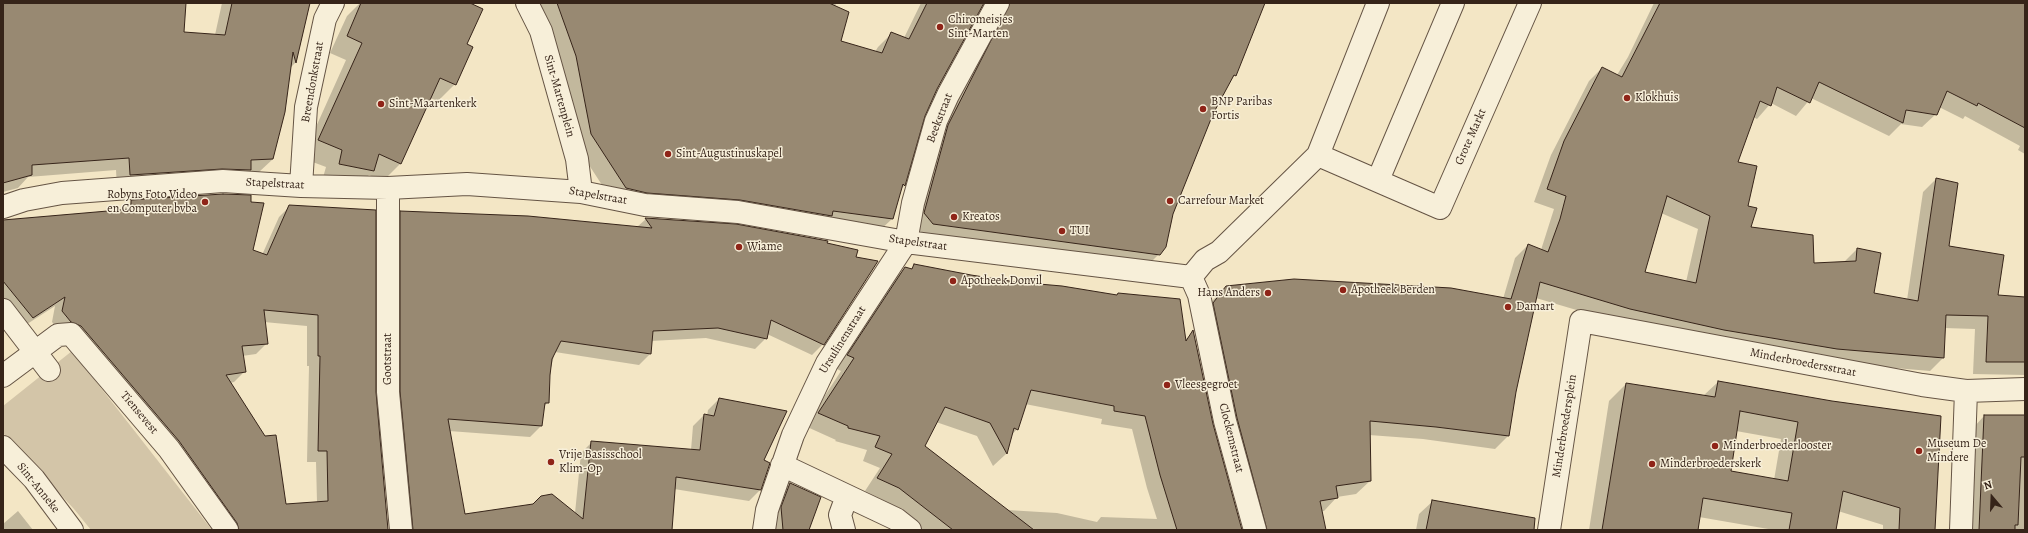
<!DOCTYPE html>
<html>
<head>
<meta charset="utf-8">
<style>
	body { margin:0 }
	#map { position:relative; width:2028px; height:533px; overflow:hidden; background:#f3e6c5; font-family:Alegreya,serif }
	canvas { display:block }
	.frame { position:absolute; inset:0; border:4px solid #362419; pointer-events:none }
	.north { position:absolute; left:1972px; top:477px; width:40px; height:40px; -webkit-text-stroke:3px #f7efd9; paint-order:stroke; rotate:341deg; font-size:11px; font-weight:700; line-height:16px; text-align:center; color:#362419 }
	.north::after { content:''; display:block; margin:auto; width:14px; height:18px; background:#362419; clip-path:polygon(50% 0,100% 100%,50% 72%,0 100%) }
</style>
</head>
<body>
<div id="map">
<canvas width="2028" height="533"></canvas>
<div class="frame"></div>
<div class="north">N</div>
</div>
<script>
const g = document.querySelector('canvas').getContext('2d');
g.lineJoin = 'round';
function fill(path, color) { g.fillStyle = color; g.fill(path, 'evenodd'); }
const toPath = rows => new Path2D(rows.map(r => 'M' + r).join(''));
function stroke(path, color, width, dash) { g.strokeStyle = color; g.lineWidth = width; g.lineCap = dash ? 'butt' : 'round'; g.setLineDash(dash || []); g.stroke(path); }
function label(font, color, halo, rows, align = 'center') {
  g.font = font + ' Alegreya,serif'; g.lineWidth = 3; g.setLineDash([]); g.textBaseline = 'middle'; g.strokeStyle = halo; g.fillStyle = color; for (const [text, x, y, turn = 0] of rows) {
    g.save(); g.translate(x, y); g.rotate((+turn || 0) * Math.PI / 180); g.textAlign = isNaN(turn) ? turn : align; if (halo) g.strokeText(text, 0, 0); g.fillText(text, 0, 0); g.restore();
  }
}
fill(toPath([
	[72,351,212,530,91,530,74,509,3,433,3,406]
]), '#d3c5a8');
fill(toPath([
	[3,3,186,3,183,33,215,35,222,3,310,3,296,62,290,68,273,159,259,172,117,188,116,170,28,177,18,188,3,192],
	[360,3,467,3,466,44,455,84,438,101,430,98,400,164,383,181,369,175,356,188,322,181,326,167,302,158,346,60,330,53,347,16],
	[533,3,836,3,835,7,840,42,875,52,878,47,892,33,904,38,921,3,1263,3,1235,75,1229,81,1212,113,1172,214,1159,254,1145,268,919,238,911,227,935,140,991,6,982,4,936,89,924,115,904,186,901,189,892,219,878,232,613,202,578,148],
	[1654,3,2025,3,2025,154,2018,150,2020,146,1965,116,1963,119,1939,107,1936,114,1922,127,1901,124,1889,136,1811,98,1796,116,1771,103,1757,119,1753,117,1736,162,1750,228,1813,264,1844,262,1857,249,1873,294,1907,300,1923,192,1936,179,1948,247,1997,296,2025,298,2025,375,1973,374,1975,329,1944,328,1943,358,1930,371,1824,362,1617,322,1536,298,1515,392,1508,436,1495,449,1423,439,1369,435,1370,481,1356,494,1337,497,1324,511,1321,511,1324,530,1251,530,1201,317,1213,300,1226,287,1503,299,1515,258,1528,245,1541,250,1554,209,1534,202,1551,155,1589,81,1602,68,1617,75,1628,57],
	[1661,213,1698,229,1686,282,1643,273],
	[132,201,262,255,279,217,290,206,375,393,387,530,224,530,52,322,55,306,21,328,3,306,3,221,123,210],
	[264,322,307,326,307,366,309,366,307,462,316,462,317,502,285,505,265,437,230,383,234,382,245,371,242,356,256,354,267,343],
	[401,212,637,227,646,219,823,344,812,355,767,334,766,338,755,349,706,338,651,341,650,354,639,365,555,352,549,375,548,402,543,408,541,426,530,437,449,431,464,515,575,513,581,453,592,442,691,450,693,426,704,415,707,416,708,410,719,399,763,460,769,463,760,490,749,501,674,489,671,530,402,530,390,223],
	[915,265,1184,341,1193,332,1212,425,1241,530,923,530,885,501,865,491,880,468,863,461,867,450,835,441,836,440,805,426,841,371,835,368,892,282,905,268,911,269],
	[1025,404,1102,419,1101,424,1132,429,1147,488,1157,519,1101,517,1097,522,1057,513,1007,510,924,447,936,422,977,436,993,466,1006,454,1011,436,1017,429],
	[1718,382,1832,402,1935,530,1883,530,1883,525,1838,511,1835,530,1774,530,1699,517,1697,530,1589,530,1609,401,1626,384,1703,396],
	[1736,431,1781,439,1774,480,1729,472],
	[1984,416,2025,416,2025,530,1969,530,1974,427],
	[790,484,808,530,765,530,773,501],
	[1433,501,1491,530,1416,530,1419,514],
	[18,511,33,530,3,530,3,524]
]), '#0003');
const building = toPath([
	[3,3,186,3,184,32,225,35,232,3,310,3,296,63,293,52,285,112,273,159,251,160,251,170,222,169,130,175,129,158,32,165,32,175,3,183,3,3],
	[361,3,470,3,483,9,467,44,473,47,456,85,440,78,401,164,379,154,374,171,339,164,342,150,318,140,362,43,347,36,361,3],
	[557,3,829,3,849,12,841,41,882,53,891,32,909,39,927,3,984,3,937,89,925,116,905,186,903,184,893,219,833,211,832,216,740,200,647,193,626,188,591,134,576,56,557,3],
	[1010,3,1265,3,1236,76,1234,75,1213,114,1173,214,1166,247,1160,255,933,224,924,213,948,125,1010,3],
	[1660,3,2025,3,2025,128,1978,103,1977,106,1947,91,1937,115,1906,110,1903,123,1819,82,1810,103,1777,87,1771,106,1760,101,1738,162,1757,166,1748,206,1757,208,1751,227,1813,235,1814,263,1856,261,1857,248,1881,253,1874,293,1918,301,1936,178,1958,183,1949,246,2004,255,1998,295,2025,297,2025,362,1986,362,1988,316,1946,315,1944,358,1837,349,1724,330,1630,309,1540,282,1516,392,1509,436,1436,427,1370,421,1371,481,1336,486,1338,498,1320,501,1326,530,1267,530,1237,418,1213,303,1226,286,1294,279,1451,288,1511,299,1528,244,1548,252,1560,219,1566,196,1547,189,1564,141,1602,67,1622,77,1660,3],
	[1667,196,1710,216,1696,283,1645,272,1667,196],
	[223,194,251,195,251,202,264,203,253,250,267,255,289,205,376,210,376,392,388,530,239,530,237,523,179,441,81,326,71,322,62,311,65,297,33,318,3,281,3,220,131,209,131,200,223,194],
	[264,310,318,315,318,356,320,356,318,451,327,451,328,501,286,504,276,435,265,436,226,375,246,372,242,346,268,344,264,310],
	[400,211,528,216,652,228,645,218,736,224,828,241,827,243,858,250,856,257,878,261,824,345,771,320,767,339,718,328,653,331,651,354,561,341,552,359,550,375,549,403,545,403,542,426,448,419,465,514,533,504,541,496,552,494,583,519,591,441,700,450,704,414,714,416,719,398,787,411,764,460,770,463,761,490,676,477,672,530,413,530,400,391,400,211],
	[914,264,971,275,1016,282,1062,286,1117,295,1118,293,1180,299,1186,341,1193,330,1213,424,1242,530,1177,530,1160,475,1145,416,1114,411,1114,406,1031,390,1018,430,1014,428,1007,454,990,423,945,407,925,446,1034,530,953,530,899,488,877,478,892,454,875,447,880,436,848,428,848,426,818,413,854,358,847,355,905,267,912,269,914,264],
	[1718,381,1832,401,1941,416,1935,530,1899,530,1900,508,1843,491,1836,530,1789,530,1792,513,1703,498,1698,530,1602,530,1626,383,1715,397,1718,381],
	[1740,411,1798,422,1788,481,1731,471,1740,411],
	[1984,415,2025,415,2025,457,2021,457,2018,525,2015,525,2015,530,1979,530,1984,415],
	[790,483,821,497,809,530,783,530,781,507,790,483],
	[1432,500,1535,518,1534,530,1426,530,1432,500]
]);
fill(building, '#988972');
stroke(building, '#362419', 1);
const street = toPath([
	[527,3,541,31,577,159,581,192],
	[1318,155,1378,3],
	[1378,180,1453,3],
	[301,186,306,107,325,19,333,3],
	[388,188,388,392,401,530],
	[3,207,24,200,62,193,223,181,301,186,388,188,467,184,581,192,645,205,738,212,906,242,1191,277],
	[1191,277,1205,260,1219,252,1318,155,1440,208,1530,3],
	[1191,277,1199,295,1225,421,1255,530],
	[3,310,49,370],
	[3,376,58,335,71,334,169,449,227,530],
	[3,447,34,479,72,530],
	[782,465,896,519,910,530],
	[764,530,767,510,793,435,827,363,906,242,913,203,936,121,948,95,998,3],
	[844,530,840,515,847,496],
	[1549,530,1581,321,1922,385,1966,391,2025,389],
	[1961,530,1966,391]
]);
stroke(street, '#655444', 24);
stroke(street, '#f7efd9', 22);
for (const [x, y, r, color] of [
	[940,27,4,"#8f2418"],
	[1627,98,4,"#8f2418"],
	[381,104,4,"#8f2418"],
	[1203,109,4,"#8f2418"],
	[668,154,4,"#8f2418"],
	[1170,201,4,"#8f2418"],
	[205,202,4,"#8f2418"],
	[954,217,4,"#8f2418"],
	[1062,231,4,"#8f2418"],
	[739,247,4,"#8f2418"],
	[953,281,4,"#8f2418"],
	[1343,290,4,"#8f2418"],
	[1268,293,4,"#8f2418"],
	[1508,307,4,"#8f2418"],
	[1167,385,4,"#8f2418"],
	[1715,446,4,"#8f2418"],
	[1919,451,4,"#8f2418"],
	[551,462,4,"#8f2418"],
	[1652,464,4,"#8f2418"]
]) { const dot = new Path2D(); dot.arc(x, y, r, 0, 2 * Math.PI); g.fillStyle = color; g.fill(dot); stroke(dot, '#f7efd9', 1.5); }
label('12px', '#362419', '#f7efd9', [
	["Chiromeisjes",948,20],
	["Sint-Marten",948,34],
	["Klokhuis",1635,98],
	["BNP Paribas",1211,102],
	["Fortis",1211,116],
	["Sint-Maartenkerk",389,104],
	["Sint-Augustinuskapel",676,154],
	["Robyns Foto Video",197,195,"right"],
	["en Computer bvba",197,209,"right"],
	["Carrefour Market",1178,201],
	["Kreatos",962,217],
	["TUI",1070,231],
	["Wiame",747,247],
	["Apotheek Donvil",961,281],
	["Apotheek Berden",1351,290],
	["Hans Anders",1260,293,"right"],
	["Damart",1516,307],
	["Vleesgegroet",1175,385],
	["Museum De",1927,444],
	["Mindere",1927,458],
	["Minderbroederlooster",1723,446],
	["Vrije Basisschool",559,455],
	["Klim-Op",559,469],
	["Minderbroederskerk",1660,464]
], 'left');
label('12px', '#362419', '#f7efd9', [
	["Breendonkstraat",313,82,-80],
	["Sint-Martenplein",559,96,74],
	["Beekstraat",940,118,-69],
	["Grote Markt",1471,137,-66],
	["Stapelstraat",275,184,3],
	["Stapelstraat",598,196,10],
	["Stapelstraat",918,243,8],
	["Ursulinenstraat",843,340,-58],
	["Gootstraat",388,359,-90],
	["Minderbroedersstraat",1803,363,11],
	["Tiensevest",139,413,50],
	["Minderbroedersplein",1565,426,-81],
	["Clockemstraat",1231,438,76],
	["Sint-Anneke",38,488,51]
]);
</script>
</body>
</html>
